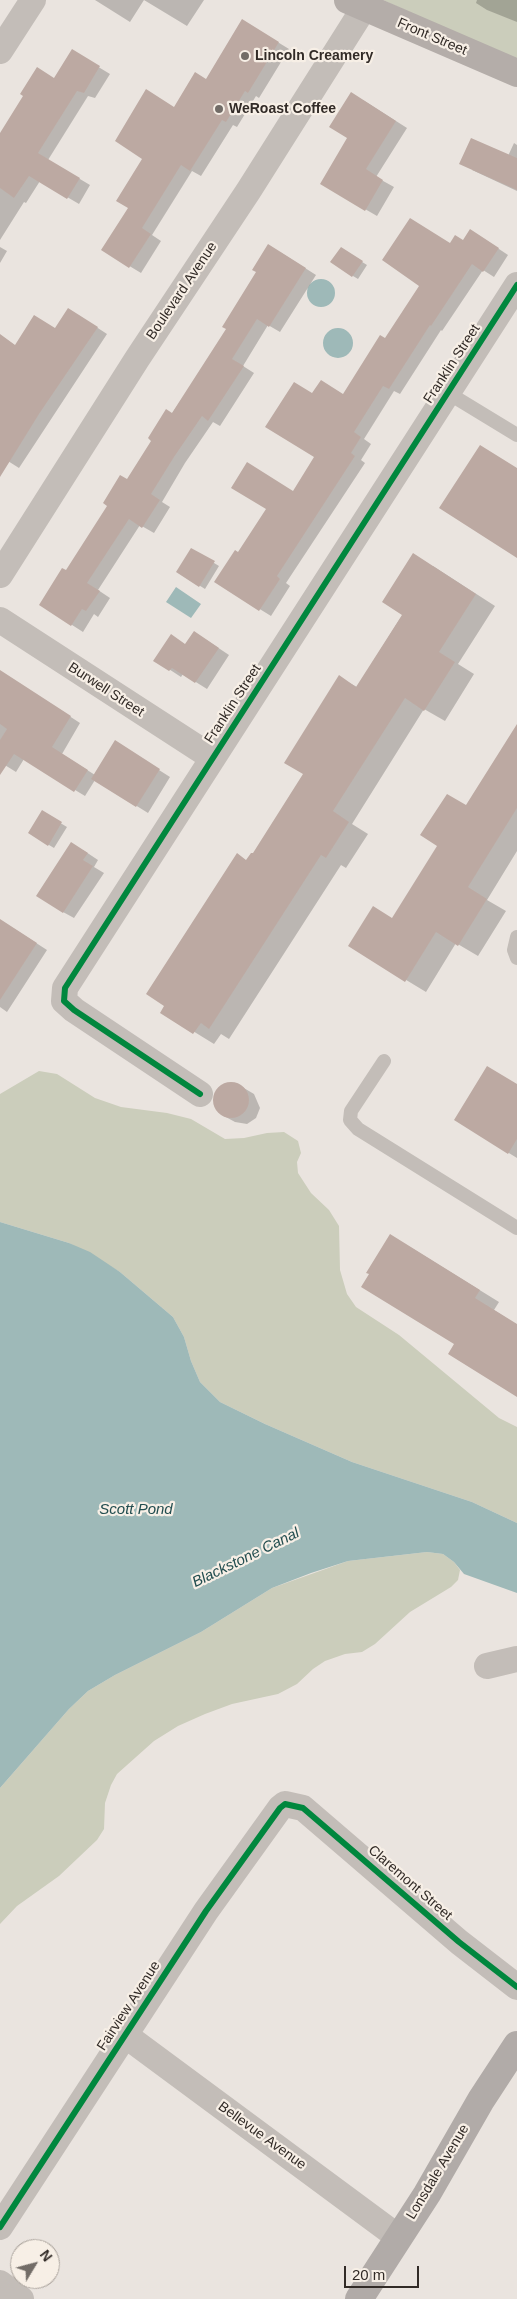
<!DOCTYPE html>
<html>
<head>
<meta charset="utf-8">
<style>
	body { margin:0 }
	#map { position:relative; width:517px; height:2299px; overflow:hidden; background:#eae4df; font-family:Helvetica,sans-serif }
	canvas { display:block }
	.north { position:absolute; left:10px; top:2239px; width:50px; height:50px; box-sizing:border-box; background:#f7efe6; border:1px solid #a8a19a; border-radius:50%; rotate:53deg; font-size:14px; font-weight:700; line-height:20px; text-align:center; color:#322b27 }
	.north::after { content:''; display:block; margin:auto; width:18px; height:22px; background:#726c67; clip-path:polygon(50% 0,100% 100%,50% 72%,0 100%) }
	.scale { position:absolute; left:344px; top:2266px; width:75px; height:22px; box-sizing:border-box; border:2px solid #322b27; border-top:0; padding-left:6px; font-size:15px; line-height:18px; white-space:nowrap; color:#322b27; -webkit-text-stroke:4px #f7efe6; paint-order:stroke }
</style>
</head>
<body>
<div id="map">
<canvas width="517" height="2299"></canvas>
<div class="north">N</div>
<div class="scale">20 m</div>
</div>
<script>
const g = document.querySelector('canvas').getContext('2d');
g.lineJoin = 'round';
function fill(path, color) { g.fillStyle = color; g.fill(path, 'evenodd'); }
const toPath = rows => new Path2D(rows.map(r => 'M' + r).join(''));
function stroke(path, color, width, dash) { g.strokeStyle = color; g.lineWidth = width; g.lineCap = dash ? 'butt' : 'round'; g.setLineDash(dash || []); g.stroke(path); }
function label(font, color, halo, rows, align = 'center') {
  g.font = font + ' Helvetica,sans-serif'; g.lineWidth = 4.5; g.setLineDash([]); g.textBaseline = 'middle'; g.strokeStyle = halo; g.fillStyle = color; for (const [text, x, y, turn = 0] of rows) {
    g.save(); g.translate(x, y); g.rotate((+turn || 0) * Math.PI / 180); g.textAlign = isNaN(turn) ? turn : align; if (halo) g.strokeText(text, 0, 0); g.fillText(text, 0, 0); g.restore();
  }
}
fill(toPath([
	[383,0,517,0,517,60,409,12],
	[39,1071,57,1074,95,1098,121,1107,167,1113,191,1119,225,1139,244,1138,267,1133,284,1132,298,1141,301,1153,297,1162,298,1173,311,1193,329,1210,339,1226,340,1270,347,1294,356,1307,399,1335,499,1418,517,1427,517,1523,472,1502,352,1462,265,1424,220,1402,200,1382,191,1361,184,1337,173,1317,120,1272,69,1243,0,1222,0,1094],
	[427,1552,443,1554,454,1562,460,1570,458,1580,451,1587,410,1612,375,1644,362,1652,345,1654,325,1661,313,1669,297,1684,278,1694,232,1704,205,1714,178,1726,154,1741,117,1774,111,1785,105,1803,104,1829,97,1840,59,1876,17,1906,0,1924,0,1788,69,1709,88,1691,115,1675,201,1632,272,1588,348,1561]
]), '#cbcdbb');
fill(toPath([
	'307 293a14 14 0 1 1 28 0a14 14 0 1 1-28 0Z',
	'323 343a15 15 0 1 1 30 0a15 15 0 1 1-30 0Z',
	[176,587,201,604,191,618,166,602],
	[0,1222,69,1243,90,1252,120,1272,173,1317,184,1337,191,1361,200,1382,220,1402,265,1424,352,1462,472,1502,517,1523,517,1593,464,1574,454,1562,443,1554,427,1552,348,1561,311,1573,272,1588,201,1632,115,1675,88,1691,69,1709,0,1788]
]), '#9eb9b8');
fill(toPath([
	[95,0,144,0,130,22],
	[144,0,204,0,187,26],
	[477,0,517,0,517,22,487,10,476,3],
	[253,27,289,49,259,98,256,96,237,127,233,125,201,176,192,171,152,235,161,241,141,273,103,250,130,208,175,108,206,80],
	[72,51,110,74,95,98,88,96,48,160,90,185,79,204,40,181,26,203,24,202,0,240,0,136,55,79],
	[363,100,407,128,376,177,394,187,377,216,322,184,348,138],
	[514,143,517,145,517,191,472,170,508,156],
	[481,237,508,255,494,277,483,270,442,331,441,330,400,394,394,391,364,439,371,444,361,460,365,463,286,583,290,586,271,616,216,582,294,492,316,457,313,395,344,395,386,339,450,244],
	[0,247,7,251,0,263],
	[280,252,316,275,280,332,268,325,243,366,254,373,220,426,213,422,185,463,162,502,170,507,154,533,140,525,98,590,110,598,98,617,94,614,83,632,41,605,66,572],
	[346,252,367,265,358,279,353,276],
	[78,315,107,334,19,468,0,456,0,335,16,346,56,330],
	[191,549,219,566,205,589,178,572],
	[433,566,495,606,458,664,474,674,445,721,424,709,352,824,368,834,346,868,341,865,229,1039,221,1034,214,1044,162,1012,237,855,247,861,253,855,304,774,339,677,357,687],
	[171,636,186,645,205,639,229,655,207,689,183,674,181,677,155,660],
	[0,671,80,723,62,754,95,775,126,749,170,777,148,813,95,780,85,796,24,759,16,772,0,762],
	[517,727,517,851,487,900,506,911,478,956,456,943,426,992,350,946,393,919],
	[42,812,67,827,54,848,29,833],
	[83,850,98,860,94,867,104,873,74,918,63,912],
	[0,925,13,928,47,950,7,1012,0,1007],
	[226,1084,237,1084,254,1094,260,1108,256,1118,247,1124,235,1122,224,1116,216,1107,214,1102,217,1091],
	[517,1085,517,1158,455,1120],
	[410,1247,499,1302,494,1310,517,1325,517,1396,456,1344]
]), '#0003');
fill(toPath([
	[242,19,279,42,248,93,245,91,226,122,222,120,190,171,181,165,142,228,151,234,129,268,101,250,128,208,116,201,142,159,115,141,146,89,174,107,195,72,206,79],
	[72,49,100,66,84,93,77,91,38,153,80,178,67,199,29,176,14,198,0,188,0,133,23,96,20,94,37,67,54,78],
	[351,92,396,121,366,169,383,180,365,211,320,184,347,138,329,127],
	[471,138,517,158,517,190,459,164],
	[410,218,450,243,455,235,463,240,470,229,499,248,483,272,472,264,431,326,430,325,389,389,383,386,354,432,361,437,351,453,355,456,277,576,280,579,259,611,214,582,235,550,238,552,266,509,231,488,247,462,293,491,314,457,265,427,294,382,312,393,321,380,343,394,380,335,385,338,419,286,382,260],
	[268,244,306,268,269,327,257,319,232,359,244,366,208,421,202,416,174,457,151,494,160,500,142,528,129,519,87,583,100,591,86,611,82,609,71,626,39,605,62,568,66,570,107,506,103,503,120,475,127,479,151,441,148,438,166,409,172,413,226,329,222,327,256,272,252,270],
	[341,247,363,261,352,277,330,262],
	[68,308,98,327,39,414,0,477,0,334,15,345,34,315,55,328],
	[480,445,517,468,517,558,439,508],
	[191,548,215,561,199,587,176,572],
	[413,553,476,594,439,652,455,662,424,711,405,698,333,811,349,822,326,858,321,855,209,1029,201,1023,193,1034,160,1013,164,1006,146,994,237,853,246,860,251,853,253,853,303,774,284,763,339,675,356,687,402,615,382,602],
	[194,631,219,648,195,683,172,668,169,671,153,661,171,634,185,644],
	[0,670,71,716,52,747,88,770,74,792,14,754,0,775,0,740,7,729,0,724],
	[517,724,517,808,468,887,487,899,458,946,436,932,405,982,348,946,373,906,392,918,437,846,420,835,447,794,466,805],
	[115,740,160,769,136,807,91,779],
	[42,810,62,822,48,846,28,833],
	[71,842,88,853,83,860,93,866,63,913,36,896],
	[0,919,37,943,0,1000],
	[487,1066,517,1084,517,1139,508,1154,454,1120],
	'213 1100a18 18 0 1 1 36 0a18 18 0 1 1-36 0Z',
	[390,1234,480,1290,475,1298,517,1324,517,1397,448,1354,454,1344,361,1287,369,1274,366,1273]
]), '#bca9a2');
stroke(toPath([
	[448,393,517,435],
	[517,937,514,950,517,958],
	[384,1061,351,1111,350,1120,358,1129,517,1228]
]), '#c3bdb8', 14);
stroke(toPath([
	[0,51,33,0],
	[0,575,137,359,249,190,364,8],
	[0,620,213,758],
	[200,1094,74,1010,64,1001,65,988,517,285],
	[487,1666,517,1659],
	[125,2035,398,2237],
	[0,2227,206,1911,280,1808,285,1804,303,1808,459,1942,517,1987],
	[0,2283,21,2299]
]), '#c3bdb8', 26);
stroke(toPath([
	[348,0,517,73]
]), '#b4ada9', 28);
stroke(toPath([
	[359,2299,427,2194,481,2100,517,2045]
]), '#b1aba8', 28);
stroke(toPath([
	[200,1094,74,1010,64,1001,65,988,517,285],
	[0,2227,206,1911,280,1808,285,1804,303,1808,459,1942,517,1987]
]), '#00873e', 6);
for (const [x, y, r, color] of [
	[245,56,5,"#726c67"],
	[219,109,5,"#726c67"]
]) { const dot = new Path2D(); dot.arc(x, y, r, 0, 2 * Math.PI); g.fillStyle = color; g.fill(dot); stroke(dot, '#f7efe6', 2); }
label('14px', '#322b27', '#f7efe6', [
	["Front Street",432,37,23],
	["Boulevard Avenue",182,291,-56],
	["Franklin Street",452,364,-57],
	["Burwell Street",106,690,33],
	["Franklin Street",233,704,-57],
	["Claremont Street",410,1883,41],
	["Fairview Avenue",129,2006,-57],
	["Bellevue Avenue",262,2136,36],
	["Lonsdale Avenue",438,2172,-59]
]);
label('bold 14px', '#322b27', '#f7efe6', [
	["Lincoln Creamery",255,56],
	["WeRoast Coffee",229,109]
], 'left');
label('italic 15px', '#224d4f', '#f7efe6', [
	["Scott Pond",136,1510],
	["Blackstone Canal",246,1558,-26]
]);
</script>
</body>
</html>
